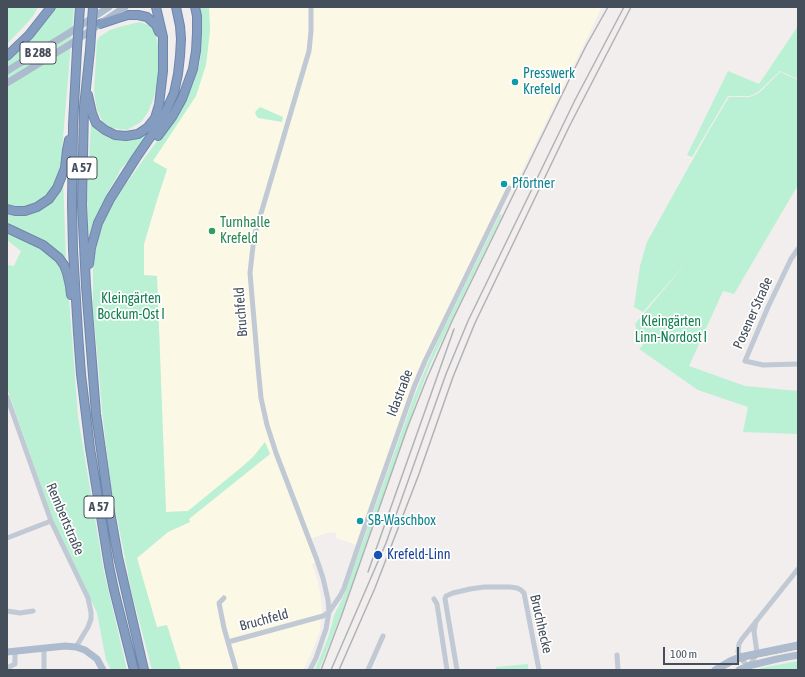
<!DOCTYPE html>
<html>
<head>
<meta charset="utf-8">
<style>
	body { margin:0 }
	#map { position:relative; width:805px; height:677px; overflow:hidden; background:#f1eeed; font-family:"Asap Condensed",sans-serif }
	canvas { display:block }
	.frame { position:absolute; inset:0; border:8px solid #454f5c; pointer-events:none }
	.scale { position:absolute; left:663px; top:647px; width:76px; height:18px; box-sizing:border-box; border:2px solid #454f5c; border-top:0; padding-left:5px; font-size:12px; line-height:14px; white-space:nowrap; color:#454f5c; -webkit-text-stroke:3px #fff; paint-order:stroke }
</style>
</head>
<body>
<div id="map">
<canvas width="805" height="677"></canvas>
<div class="frame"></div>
<div class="scale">100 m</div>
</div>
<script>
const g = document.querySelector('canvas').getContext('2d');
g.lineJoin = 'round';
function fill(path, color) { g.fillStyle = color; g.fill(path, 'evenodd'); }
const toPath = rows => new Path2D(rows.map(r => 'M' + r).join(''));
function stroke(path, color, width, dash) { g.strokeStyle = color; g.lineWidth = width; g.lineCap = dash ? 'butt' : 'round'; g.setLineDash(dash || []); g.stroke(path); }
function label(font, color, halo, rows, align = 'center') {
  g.font = font + ' "Asap Condensed",sans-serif'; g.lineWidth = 3.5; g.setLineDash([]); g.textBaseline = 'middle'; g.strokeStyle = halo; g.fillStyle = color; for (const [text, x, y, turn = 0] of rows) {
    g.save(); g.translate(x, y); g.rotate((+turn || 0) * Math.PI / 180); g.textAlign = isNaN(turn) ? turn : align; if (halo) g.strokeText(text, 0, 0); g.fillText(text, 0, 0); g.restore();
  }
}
fill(toPath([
	[209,7,602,7,514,187,503,197,423,360,356,545,336,538,336,533,330,532,312,538,320,561,312,564,317,579,320,592,322,609,320,631,309,659,303,670,181,670,167,625,157,628,137,558,168,532,190,522,189,519,270,454,253,457,243,466,188,511,166,512,157,276,144,275,144,244,157,200,167,170,152,161,196,96,210,31]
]), '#fcf8e6');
fill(toPath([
	[7,7,38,7,33,16,27,23,7,44],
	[57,7,74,7,62,150,66,259,78,417,104,572,127,670,111,670,106,660,97,613,84,585,54,523,7,388,7,265,14,266,21,251,7,240,7,61],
	[200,7,209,7,210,31,206,65,196,96,153,161,167,169,157,200,144,244,144,275,157,276,166,512,188,511,243,466,253,457,265,442,270,454,189,519,190,522,168,532,137,558,157,627,167,625,181,670,152,670,132,594,111,487,103,420,93,307,93,260,102,226,114,200,184,104,200,63,202,21],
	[140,22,151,26,156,35,159,50,158,60,158,80,153,100,148,112,141,122,127,130,111,128,103,122,97,110,94,91,97,41,99,37,110,30,119,27],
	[798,26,798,79,780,71,758,92,750,96,728,96,692,157,687,155,728,71,759,84],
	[780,72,798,80,798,185,734,294,723,291,689,366,745,386,798,391,798,434,743,432,748,407,698,390,639,349,643,345,638,337,635,324,687,262,643,312,634,307,640,266,647,242,707,134,729,97,750,97,759,93],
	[260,107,283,117,282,122,258,118,256,115,255,112],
	[91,123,100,133,109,138,118,140,128,140,153,129,129,160,120,170,118,175,109,190,96,216,89,237,87,200],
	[500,214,502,215,443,338,430,365,417,399,339,620,319,670,315,670,329,635,334,616,343,597,414,397,428,363,440,336],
	[798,661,798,670,756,670,761,668],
	[528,664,528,670,496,670,496,667]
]), '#baf0d3');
const highway = toPath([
	[100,24,118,18,128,15,138,15,147,17,156,25,159,32],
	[77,49,73,125,72,204,73,250,78,333,81,374,90,448,109,566,114,590,134,670],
	[90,50,84,107,82,204,86,286,96,414,108,500,118,557,144,670],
	[7,56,29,35,51,7],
	[88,95,92,113,96,123,105,130,115,135,126,136,138,134,147,128,155,118,159,105,163,71,163,37,156,7],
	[158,136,172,117,182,99,193,69,196,51,197,33,197,16,195,7],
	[7,209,15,211,25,211,37,207,49,199,57,188,65,168,67,150,69,140],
	[7,228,43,245,59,258,64,265,67,273,70,286,71,295],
	[89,264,91,248,98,223,110,199,136,158,162,120,174,93,178,74,180,56,181,39,180,26,176,7]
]);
stroke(highway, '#6e86ab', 10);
stroke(toPath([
	[798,249,791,259,768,307,745,361,763,365,798,364],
	[7,397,51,521,88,598,91,612,91,619,88,627,76,647],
	[7,538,51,521],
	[224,598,219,603,224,628,236,670],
	[434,599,437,604,447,670],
	[7,611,20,613,33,611],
	[756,621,754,631,757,653,752,662,748,666,743,661,738,652,739,644,742,639,798,569],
	[228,642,323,616,329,612,340,596,344,588,363,532,414,387,425,361,509,188],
	[617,655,618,670],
	[7,668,15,664,15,655],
	[44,670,44,648],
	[310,670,316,658,326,629,329,612,328,600,323,578,317,560,276,453,267,425,261,398,258,367,250,273,254,237,309,51,311,31,311,7],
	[368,670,383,636],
	[457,670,445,599,446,596,453,593,470,589,484,587,510,587,517,588,521,590,524,593,539,670]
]), '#c0c9d4', 5);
stroke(toPath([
	[7,71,69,33,109,7],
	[7,83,69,45,125,7],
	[7,652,65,646,76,647,85,650,97,659,103,670],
	[715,670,730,661,740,657,798,645],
	[739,670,748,666,777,659,798,655]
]), '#acbbce', 7);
stroke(highway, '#839cbf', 8);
stroke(toPath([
	[722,670,735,663,748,659,798,649]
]), '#b0b2b8', 1);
stroke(toPath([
	[368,572,454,329],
	[321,670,341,617,408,426,427,378,452,321,572,74,586,46,608,7],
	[331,670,386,543,446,374,468,321,575,100,624,7],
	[339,670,375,588,419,474,453,377,475,323,570,125,631,7]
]), '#b0b2b8', 1.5);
const highwayBridge = toPath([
	[77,49,80,7],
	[90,50,93,7]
]);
stroke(highwayBridge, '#6e86ab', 10, []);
stroke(highwayBridge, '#839cbf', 8);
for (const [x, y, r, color] of [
	[515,82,4,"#0f9aa8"],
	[504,184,4,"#0f9aa8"],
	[212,231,4,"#2e9e5b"],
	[360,521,4,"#0f9aa8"],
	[378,555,5,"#1a4fb4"]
]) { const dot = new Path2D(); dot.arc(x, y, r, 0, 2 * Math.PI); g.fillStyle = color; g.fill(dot); stroke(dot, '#fff', 1.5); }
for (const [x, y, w] of [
	[38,53,36],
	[82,168,30],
	[99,507,30]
]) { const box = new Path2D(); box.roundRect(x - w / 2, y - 11, w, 22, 3); g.fillStyle = '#fff'; g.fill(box); stroke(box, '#454f5c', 1); }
label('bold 13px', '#454f5c', null, [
	["B 288",38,53],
	["A 57",82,168],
	["A 57",99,507]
]);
label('14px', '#0d838f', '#fff', [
	["Presswerk",523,74],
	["Krefeld",523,90],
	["Pförtner",512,184],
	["SB-Waschbox",368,521]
], 'left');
label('14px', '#27864d', '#fff', [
	["Turnhalle",220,223],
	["Krefeld",220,239]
], 'left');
label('14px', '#138052', '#fff', [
	["Kleingärten",131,299],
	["Bockum-Ost I",131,315],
	["Kleingärten",671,322],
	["Linn-Nordost I",671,338]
]);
label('14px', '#454f5c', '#fff', [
	["Bruchfeld",241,312,-94],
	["Posener Straße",753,313,-66],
	["Idastraße",400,393,-69],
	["Rembertstraße",65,519,67],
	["Bruchfeld",264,620,-15],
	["Bruchhecke",541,624,77]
]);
label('14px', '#164399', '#fff', [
	["Krefeld-Linn",387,555]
], 'left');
</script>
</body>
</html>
